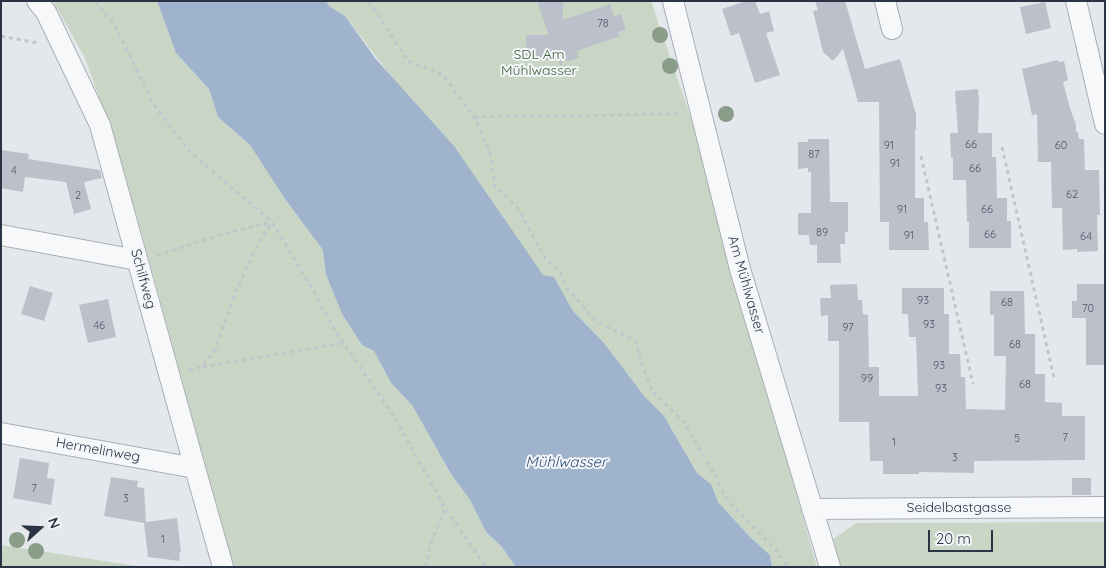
<!DOCTYPE html>
<html>
<head>
<meta charset="utf-8">
<style>
	body { margin:0 }
	#map { position:relative; width:1106px; height:568px; overflow:hidden; background:#e4e7ec; font-family:Quicksand,sans-serif }
	canvas { display:block }
	.frame { position:absolute; inset:0; border:2px solid #2b3445; pointer-events:none }
	.north { position:absolute; left:15px; top:503px; width:50px; height:50px; -webkit-text-stroke:4px #f4f6f9; paint-order:stroke; rotate:70deg; font-size:14px; font-weight:700; line-height:20px; text-align:center; color:#2b3445 }
	.north::after { content:''; display:block; margin:auto; width:18px; height:22px; background:#2b3445; clip-path:polygon(50% 0,100% 100%,50% 72%,0 100%) }
	.scale { position:absolute; left:928px; top:530px; width:65px; height:22px; box-sizing:border-box; border:2px solid #2b3445; border-top:0; padding-left:6px; font-size:15px; line-height:18px; white-space:nowrap; color:#2b3445; -webkit-text-stroke:4px #f4f6f9; paint-order:stroke }
</style>
</head>
<body>
<div id="map">
<canvas width="1106" height="568"></canvas>
<div class="frame"></div>
<div class="north">N</div>
<div class="scale">20 m</div>
</div>
<script>
const g = document.querySelector('canvas').getContext('2d');
g.lineJoin = 'round';
function fill(path, color) { g.fillStyle = color; g.fill(path, 'evenodd'); }
const toPath = rows => new Path2D(rows.map(r => 'M' + r).join(''));
function stroke(path, color, width, dash) { g.strokeStyle = color; g.lineWidth = width; g.lineCap = dash ? 'butt' : 'round'; g.setLineDash(dash || []); g.stroke(path); }
function label(font, color, halo, rows, align = 'center') {
  g.font = font + ' Quicksand,sans-serif'; g.lineWidth = 4; g.setLineDash([]); g.textBaseline = 'middle'; g.strokeStyle = halo; g.fillStyle = color; for (const [text, x, y, turn = 0] of rows) {
    g.save(); g.translate(x, y); g.rotate((+turn || 0) * Math.PI / 180); g.textAlign = isNaN(turn) ? turn : align; if (halo) g.strokeText(text, 0, 0); g.fillText(text, 0, 0); g.restore();
  }
}
fill(toPath([
	[53,1,157,1,176,53,209,89,218,117,250,145,285,199,324,251,326,275,342,314,362,345,374,351,391,383,412,405,451,474,470,500,486,532,501,546,516,567,234,567,228,552,152,270,118,151,85,58],
	[326,1,651,1,692,121,817,567,772,567,770,555,749,536,718,502,711,484,697,473,664,416,645,397,604,343,573,311,554,278,543,275,345,16,329,6],
	[1105,522,1105,567,841,567,832,540,856,523],
	[1,545,143,567,1,567]
]), '#c9d6c5');
fill(toPath([
	[157,1,326,1,329,6,345,16,375,58,454,146,543,275,554,277,573,311,604,343,645,397,664,416,697,473,711,484,718,502,749,536,770,555,772,567,516,567,501,546,486,532,470,500,451,474,412,405,391,383,374,351,362,345,342,314,326,275,323,250,285,199,250,145,218,117,209,89,176,53]
]), '#9fb4cc');
fill(toPath([
	[537,1,563,1,563,20,610,4,614,16,621,14,626,30,618,32,620,36,577,51,579,57,570,61,562,61,562,66,560,66,559,60,526,60,526,35,549,35],
	[746,1,755,1,760,14,769,11,774,31,766,33,780,75,755,83,739,33,731,36,722,9],
	[815,1,845,1,865,69,900,59,916,114,916,130,915,130,915,198,924,198,924,222,928,222,929,250,889,250,889,222,880,222,879,102,858,102,843,49,833,61,823,52,813,11,818,10],
	[1045,2,1051,28,1026,34,1020,7],
	[1058,60,1059,62,1064,61,1068,80,1063,82,1069,105,1076,125,1076,132,1078,132,1079,139,1084,139,1085,170,1099,170,1100,215,1097,215,1098,251,1077,252,1077,249,1063,250,1062,208,1052,208,1051,162,1038,162,1037,114,1032,115,1022,69],
	[978,89,979,100,978,133,992,133,992,157,996,157,997,198,1007,198,1007,221,1011,221,1011,248,969,248,969,222,967,222,966,180,953,180,953,157,951,158,950,133,958,133,955,91],
	[808,139,829,139,830,202,848,202,848,232,845,232,845,244,840,244,841,263,817,263,817,245,810,245,809,235,798,235,798,213,811,213,811,172,808,172,808,168,798,169,798,142,808,142],
	[1,150,29,154,28,159,100,170,102,178,84,182,91,209,74,214,66,182,25,177,23,192,1,188],
	[857,284,858,300,862,300,863,314,868,315,869,367,879,367,879,396,918,396,916,337,909,337,908,314,902,314,902,288,944,288,944,314,949,314,949,354,960,354,961,377,965,377,966,409,1005,410,1006,356,994,356,994,315,990,315,990,291,1024,291,1025,334,1035,334,1035,374,1045,374,1045,402,1062,403,1062,416,1085,416,1085,460,974,461,974,473,919,472,919,474,883,474,883,461,870,461,869,422,839,422,839,341,828,341,828,315,821,316,820,298,831,298,830,285],
	[1077,284,1105,284,1105,365,1086,365,1086,318,1072,318,1072,301,1077,301],
	[30,286,53,293,44,321,21,314],
	[108,299,116,337,88,343,79,305],
	[20,458,49,463,47,478,55,479,51,505,13,498],
	[111,477,138,481,137,487,144,488,146,522,177,518,181,552,179,553,180,561,148,557,144,523,104,516],
	[1072,478,1091,478,1091,495,1072,495]
]), '#bbc0ca');
const street = toPath([
	[37,1,46,12,100,125,195,468,223,567],
	[673,1,740,269,830,567],
	[885,1,892,29],
	[1076,1,1105,124],
	[1,235,137,260],
	[1,433,195,468],
	[812,509,1105,507]
]);
stroke(street, '#a9aeb7', 22);
stroke(toPath([
	[95,1,114,24,154,105,190,152,272,222,313,290,335,331,395,418,445,508,486,567],
	[369,1,408,61,443,75,474,117,490,152,495,186,517,207,545,258,561,274,567,288,596,321,636,341,641,363,653,392,684,422,715,475,727,500,775,549,788,567],
	[1,36,38,43],
	[474,117,681,114],
	[1002,147,1054,378],
	[921,156,973,384],
	[157,256,222,234,271,222],
	[203,367,343,343],
	[189,370,202,367,215,350,236,291,258,244,272,222],
	[426,567,430,546,445,508]
]), '#c2c5cb', 3, [4, 4]);
stroke(street, '#f7f8fa', 20);
g.fillStyle = '#899d89';
for (const [x, y] of [
	[660,35],
	[670,66],
	[726,114],
	[17,540],
	[36,551]
]) { g.beginPath(); g.arc(x, y, 8, 0, 2 * Math.PI); g.fill(); }
label('11px', '#4f5766', null, [
	["78",603,24],
	["66",971,145],
	["91",889,146],
	["60",1061,146],
	["87",814,155],
	["91",895,164],
	["66",975,169],
	["4",14,171],
	["62",1072,195],
	["2",78,196],
	["91",902,210],
	["66",987,210],
	["89",822,233],
	["66",990,235],
	["91",909,236],
	["64",1086,237],
	["93",923,301],
	["68",1007,303],
	["70",1088,309],
	["93",929,325],
	["46",99,326],
	["97",848,328],
	["68",1015,345],
	["93",939,366],
	["99",867,379],
	["68",1025,385],
	["93",941,389],
	["7",1065,438],
	["5",1017,439],
	["1",894,443],
	["3",955,458],
	["7",34,489],
	["3",126,499],
	["1",163,540]
]);
label('14px', '#3f6138', '#f4f6f9', [
	["SDL Am",539,55],
	["Mühlwasser",539,71]
]);
label('14px', '#2b3445', '#f4f6f9', [
	["Schilfweg",143,279,75],
	["Am Mühlwasser",746,285,74],
	["Hermelinweg",98,450,10],
	["Seidelbastgasse",959,508]
]);
label('italic 15px', '#34527a', '#f4f6f9', [
	["Mühlwasser",566,462]
]);
</script>
</body>
</html>
